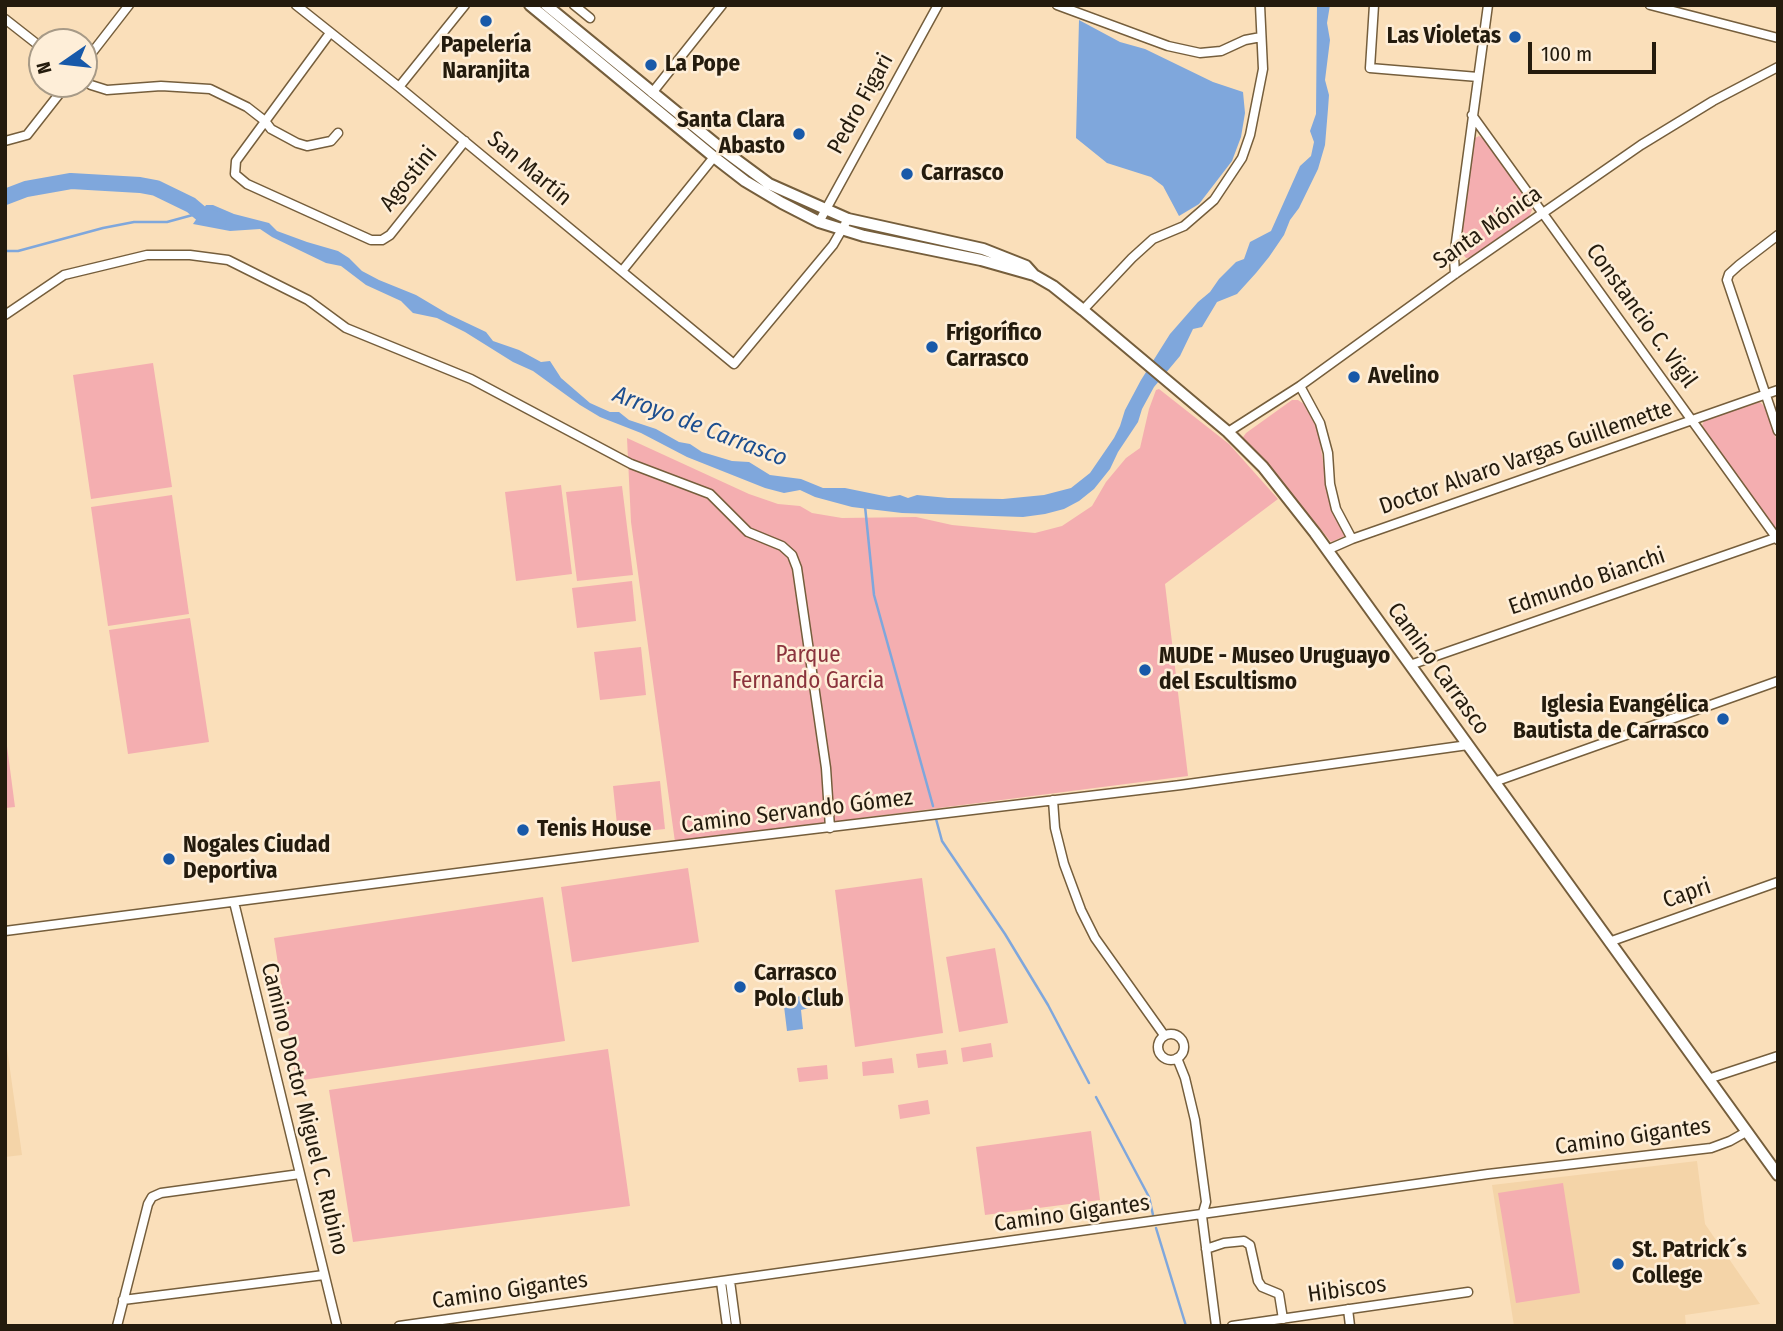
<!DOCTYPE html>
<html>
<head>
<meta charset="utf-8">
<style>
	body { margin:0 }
	#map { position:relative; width:1783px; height:1331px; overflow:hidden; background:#fadfba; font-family:"Fira Sans Condensed",sans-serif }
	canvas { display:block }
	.frame { position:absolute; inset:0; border:7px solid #241b0d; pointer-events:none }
	.north { position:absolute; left:28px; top:28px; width:70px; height:70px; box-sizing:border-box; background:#feeed8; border:2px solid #a79a87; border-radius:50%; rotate:256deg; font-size:19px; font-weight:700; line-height:28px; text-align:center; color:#241b0d }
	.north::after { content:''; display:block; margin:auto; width:24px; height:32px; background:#1859a9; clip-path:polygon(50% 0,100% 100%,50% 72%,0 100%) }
	.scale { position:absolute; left:1528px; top:42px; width:128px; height:32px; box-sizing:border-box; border:4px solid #241b0d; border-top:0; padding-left:9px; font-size:21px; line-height:24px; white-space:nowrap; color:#241b0d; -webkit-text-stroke:5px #feeed8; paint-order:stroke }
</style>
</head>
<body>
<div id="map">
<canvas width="1783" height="1331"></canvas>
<div class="frame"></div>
<div class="north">N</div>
<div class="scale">100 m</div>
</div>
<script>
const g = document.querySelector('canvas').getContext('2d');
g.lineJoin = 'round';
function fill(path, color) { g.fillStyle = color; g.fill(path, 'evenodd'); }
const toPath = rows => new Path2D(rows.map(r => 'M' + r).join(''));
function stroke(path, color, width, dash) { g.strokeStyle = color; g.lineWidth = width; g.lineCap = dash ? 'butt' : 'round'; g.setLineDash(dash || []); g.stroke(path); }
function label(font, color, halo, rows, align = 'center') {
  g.font = font + ' "Fira Sans Condensed",sans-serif'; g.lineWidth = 5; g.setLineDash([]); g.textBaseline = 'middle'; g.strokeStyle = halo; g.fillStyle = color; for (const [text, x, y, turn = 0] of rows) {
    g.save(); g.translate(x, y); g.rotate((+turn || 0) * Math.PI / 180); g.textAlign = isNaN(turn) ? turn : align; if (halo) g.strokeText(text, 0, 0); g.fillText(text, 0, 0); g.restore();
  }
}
fill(toPath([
	[5,1034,22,1155,5,1157],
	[1697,1161,1705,1224,1760,1304,1685,1315,1686,1326,1514,1326,1492,1185]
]), '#f4d4a8');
fill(toPath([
	[1479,136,1486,140,1530,201,1532,210,1529,217,1473,257,1466,258,1459,249,1473,139],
	[153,363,172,487,91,499,73,375],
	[1159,389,1229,444,1278,499,1165,584,1188,776,675,842,631,522,627,438,749,494,778,504,800,506,812,513,842,518,916,517,952,525,1035,533,1062,526,1092,506,1106,482,1126,458,1140,448,1149,409,1156,390],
	[1292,400,1298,400,1304,404,1318,430,1329,499,1345,536,1331,542,1266,462,1241,440,1246,433],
	[1760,402,1765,407,1778,444,1778,532,1702,426,1704,420],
	[561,485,572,574,516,581,505,492],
	[622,486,633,575,577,581,566,492],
	[172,495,189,614,108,626,91,507],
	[632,581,636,621,577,628,572,588],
	[190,618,209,742,128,754,109,630],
	[641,647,646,695,600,700,594,652],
	[5,731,15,807,5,808],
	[660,781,665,829,618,834,613,786],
	[688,868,699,942,572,962,561,887],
	[922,878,943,1033,855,1047,835,890],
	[543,897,565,1041,296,1081,274,938],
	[995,948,1008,1023,959,1032,946,957],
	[991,1043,993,1057,963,1062,961,1048],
	[608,1049,630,1206,353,1242,329,1090],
	[946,1050,948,1064,918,1068,916,1054],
	[892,1058,894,1073,863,1076,862,1062],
	[827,1065,828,1079,799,1082,797,1068],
	[928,1100,930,1114,900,1119,898,1105],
	[1091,1131,1100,1200,985,1215,976,1147],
	[1563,1183,1580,1293,1516,1303,1498,1193]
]), '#f4aeb0');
fill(toPath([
	[1317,5,1330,5,1327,23,1330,40,1325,80,1329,95,1328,109,1325,145,1318,169,1299,208,1290,220,1284,235,1269,257,1256,273,1237,294,1217,302,1202,327,1193,329,1180,356,1154,387,1142,409,1138,422,1118,452,1110,469,1094,489,1079,501,1064,509,1045,514,1023,517,902,513,852,507,815,497,800,490,784,493,765,488,687,457,641,433,600,417,580,405,533,371,513,362,465,332,437,318,413,313,401,301,366,285,341,266,326,263,272,237,260,229,230,231,193,224,206,205,213,205,234,214,269,223,277,231,307,242,338,251,349,258,362,271,379,280,416,295,448,314,486,332,493,341,519,350,541,362,550,361,561,378,590,403,610,412,619,412,629,420,656,429,679,442,690,444,702,452,732,461,749,462,770,475,801,479,823,488,845,488,889,497,900,495,908,498,917,495,948,498,1003,499,1044,495,1071,488,1090,473,1114,438,1120,426,1125,410,1141,380,1170,334,1198,302,1210,292,1219,279,1236,262,1244,259,1250,242,1271,231,1300,166,1311,156,1314,142,1310,131,1316,114],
	[1079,20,1120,42,1145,49,1213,82,1243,92,1245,113,1241,137,1232,161,1199,204,1179,216,1163,186,1151,177,1107,163,1076,138],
	[805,996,809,997,811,1004,809,1008,801,1010,803,1029,787,1031,783,998]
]), '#7fa7dc');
stroke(toPath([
	[5,251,18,251,103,228,134,222,167,222,200,213],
	[865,506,874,595,933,806],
	[936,819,942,841,1005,934,1048,1005,1089,1083],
	[1096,1097,1149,1197,1153,1215],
	[1156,1228,1186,1326]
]), '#7fa7dc', 2.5);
stroke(toPath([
	[5,197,26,189,71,181,140,185,156,188,191,205,204,216,219,220]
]), '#7fa7dc', 16);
const minor = toPath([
	[296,5,399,87,734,364,833,245,848,219],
	[574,5,590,18],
	[1057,5,1168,46,1200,53,1221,51,1245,40,1261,37],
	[1374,5,1370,68,1478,77],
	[1650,5,1778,38],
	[5,19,42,48],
	[330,33,236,161,235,174,247,184,371,240,382,240,390,235,465,141],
	[84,63,129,5],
	[84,80,91,85,107,90,161,86,210,89,247,107,265,121,271,129,297,143,307,146,331,141,338,133],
	[399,87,465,5],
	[652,93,722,5],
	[1472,115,1778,540],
	[5,141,27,135,67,84],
	[819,222,938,5],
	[1778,235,1739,265,1729,274,1727,280,1778,431],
	[622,271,714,157],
	[1455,274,1454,257,1488,5],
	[1083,310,1132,258,1153,239,1184,226,1214,200,1242,158,1250,135,1263,69,1260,5],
	[5,315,64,275,147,255,190,255,228,260,308,300,346,328,471,379,631,464,710,494,748,532,782,546,792,555,797,568,826,768,830,828],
	[1300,386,1320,423,1328,453,1330,484,1336,509,1352,539],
	[1228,432,1300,386,1455,274,1641,145,1713,101,1778,67],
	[1327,550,1352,539,1778,390],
	[1410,665,1778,537],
	[1494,782,1778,681],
	[1053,800,1055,828,1064,864,1081,910,1095,938,1164,1035],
	[234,902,337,1326],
	[5,931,613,853,1181,785,1468,745],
	[1609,942,1778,882],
	'1158 1047a13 13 0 1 1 26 0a13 13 0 1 1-26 0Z',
	[1177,1058,1185,1078,1195,1120,1206,1202,1202,1216,1216,1326],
	[1708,1079,1778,1056],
	[1206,1249,1224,1243,1244,1241,1250,1245,1258,1281,1262,1287,1279,1294,1283,1319],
	[730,1281,736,1326],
	[721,1282,727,1326],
	[123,1300,324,1275],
	[1348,1309,1350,1326],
	[117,1326,148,1204,152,1197,161,1193,300,1174],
	[399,1326,1488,1174,1711,1148,1730,1141,1746,1132],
	[1232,1326,1468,1292]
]);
const secondary = toPath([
	[530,5,714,157,745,181,782,203,819,222,864,236,981,260,1034,275],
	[546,5,723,150,769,184,848,219,983,249,1026,266,1034,275,1053,286,1083,310,1228,432,1263,467,1315,533,1778,1175]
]);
stroke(minor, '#755e3c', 11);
stroke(secondary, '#755e3c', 14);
stroke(minor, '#fff', 8);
stroke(secondary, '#fff', 10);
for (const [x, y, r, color] of [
	[486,21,7,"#1859a9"],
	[1515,37,7,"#1859a9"],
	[651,65,7,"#1859a9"],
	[799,134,7,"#1859a9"],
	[907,174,7,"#1859a9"],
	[932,347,7,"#1859a9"],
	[1354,377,7,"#1859a9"],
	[1145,670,7,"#1859a9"],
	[1723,719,7,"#1859a9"],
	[523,830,7,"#1859a9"],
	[169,859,7,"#1859a9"],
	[740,987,7,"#1859a9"],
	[1618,1264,7,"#1859a9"]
]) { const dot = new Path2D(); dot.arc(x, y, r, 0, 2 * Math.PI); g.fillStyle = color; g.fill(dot); stroke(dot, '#feeed8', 2.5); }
label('bold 23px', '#241b0d', '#feeed8', [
	["Las Violetas",1501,37,"right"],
	["Papelería",486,46,"center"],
	["Naranjita",486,72,"center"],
	["La Pope",665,65],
	["Santa Clara",785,121,"right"],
	["Abasto",785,147,"right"],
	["Carrasco",921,174],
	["Frigorífico",946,334],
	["Carrasco",946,360],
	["Avelino",1368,377],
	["MUDE - Museo Uruguayo",1159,657],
	["del Escultismo",1159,683],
	["Iglesia Evangélica",1709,706,"right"],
	["Bautista de Carrasco",1709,732,"right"],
	["Tenis House",537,830],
	["Nogales Ciudad",183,846],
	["Deportiva",183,872],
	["Carrasco",754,974],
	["Polo Club",754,1000],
	["St. Patrick´s",1632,1251],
	["College",1632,1277]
], 'left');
label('23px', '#241b0d', '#feeed8', [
	["Pedro Figari",861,104,-61],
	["San Martín",529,169,40],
	["Agostini",409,179,-51],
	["Santa Mónica",1488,228,-35],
	["Constancio C. Vigil",1641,316,54],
	["Doctor Alvaro Vargas Guillemette",1526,458,-19],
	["Edmundo Bianchi",1587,582,-19],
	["Camino Carrasco",1438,669,54],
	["Camino Servando Gómez",797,812,-7],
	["Capri",1687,894,-19],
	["Camino Doctor Miguel C. Rubino",304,1109,76],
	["Camino Gigantes",1633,1137,-8],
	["Camino Gigantes",1072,1214,-8],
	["Hibiscos",1347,1290,-8],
	["Camino Gigantes",510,1291,-8]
]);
label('23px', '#8b333d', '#feeed8', [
	["Parque",808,656],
	["Fernando Garcia",808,682]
]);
label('italic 24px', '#1c4e8f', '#feeed8', [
	["Arroyo de Carrasco",700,427,21]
]);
</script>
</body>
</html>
